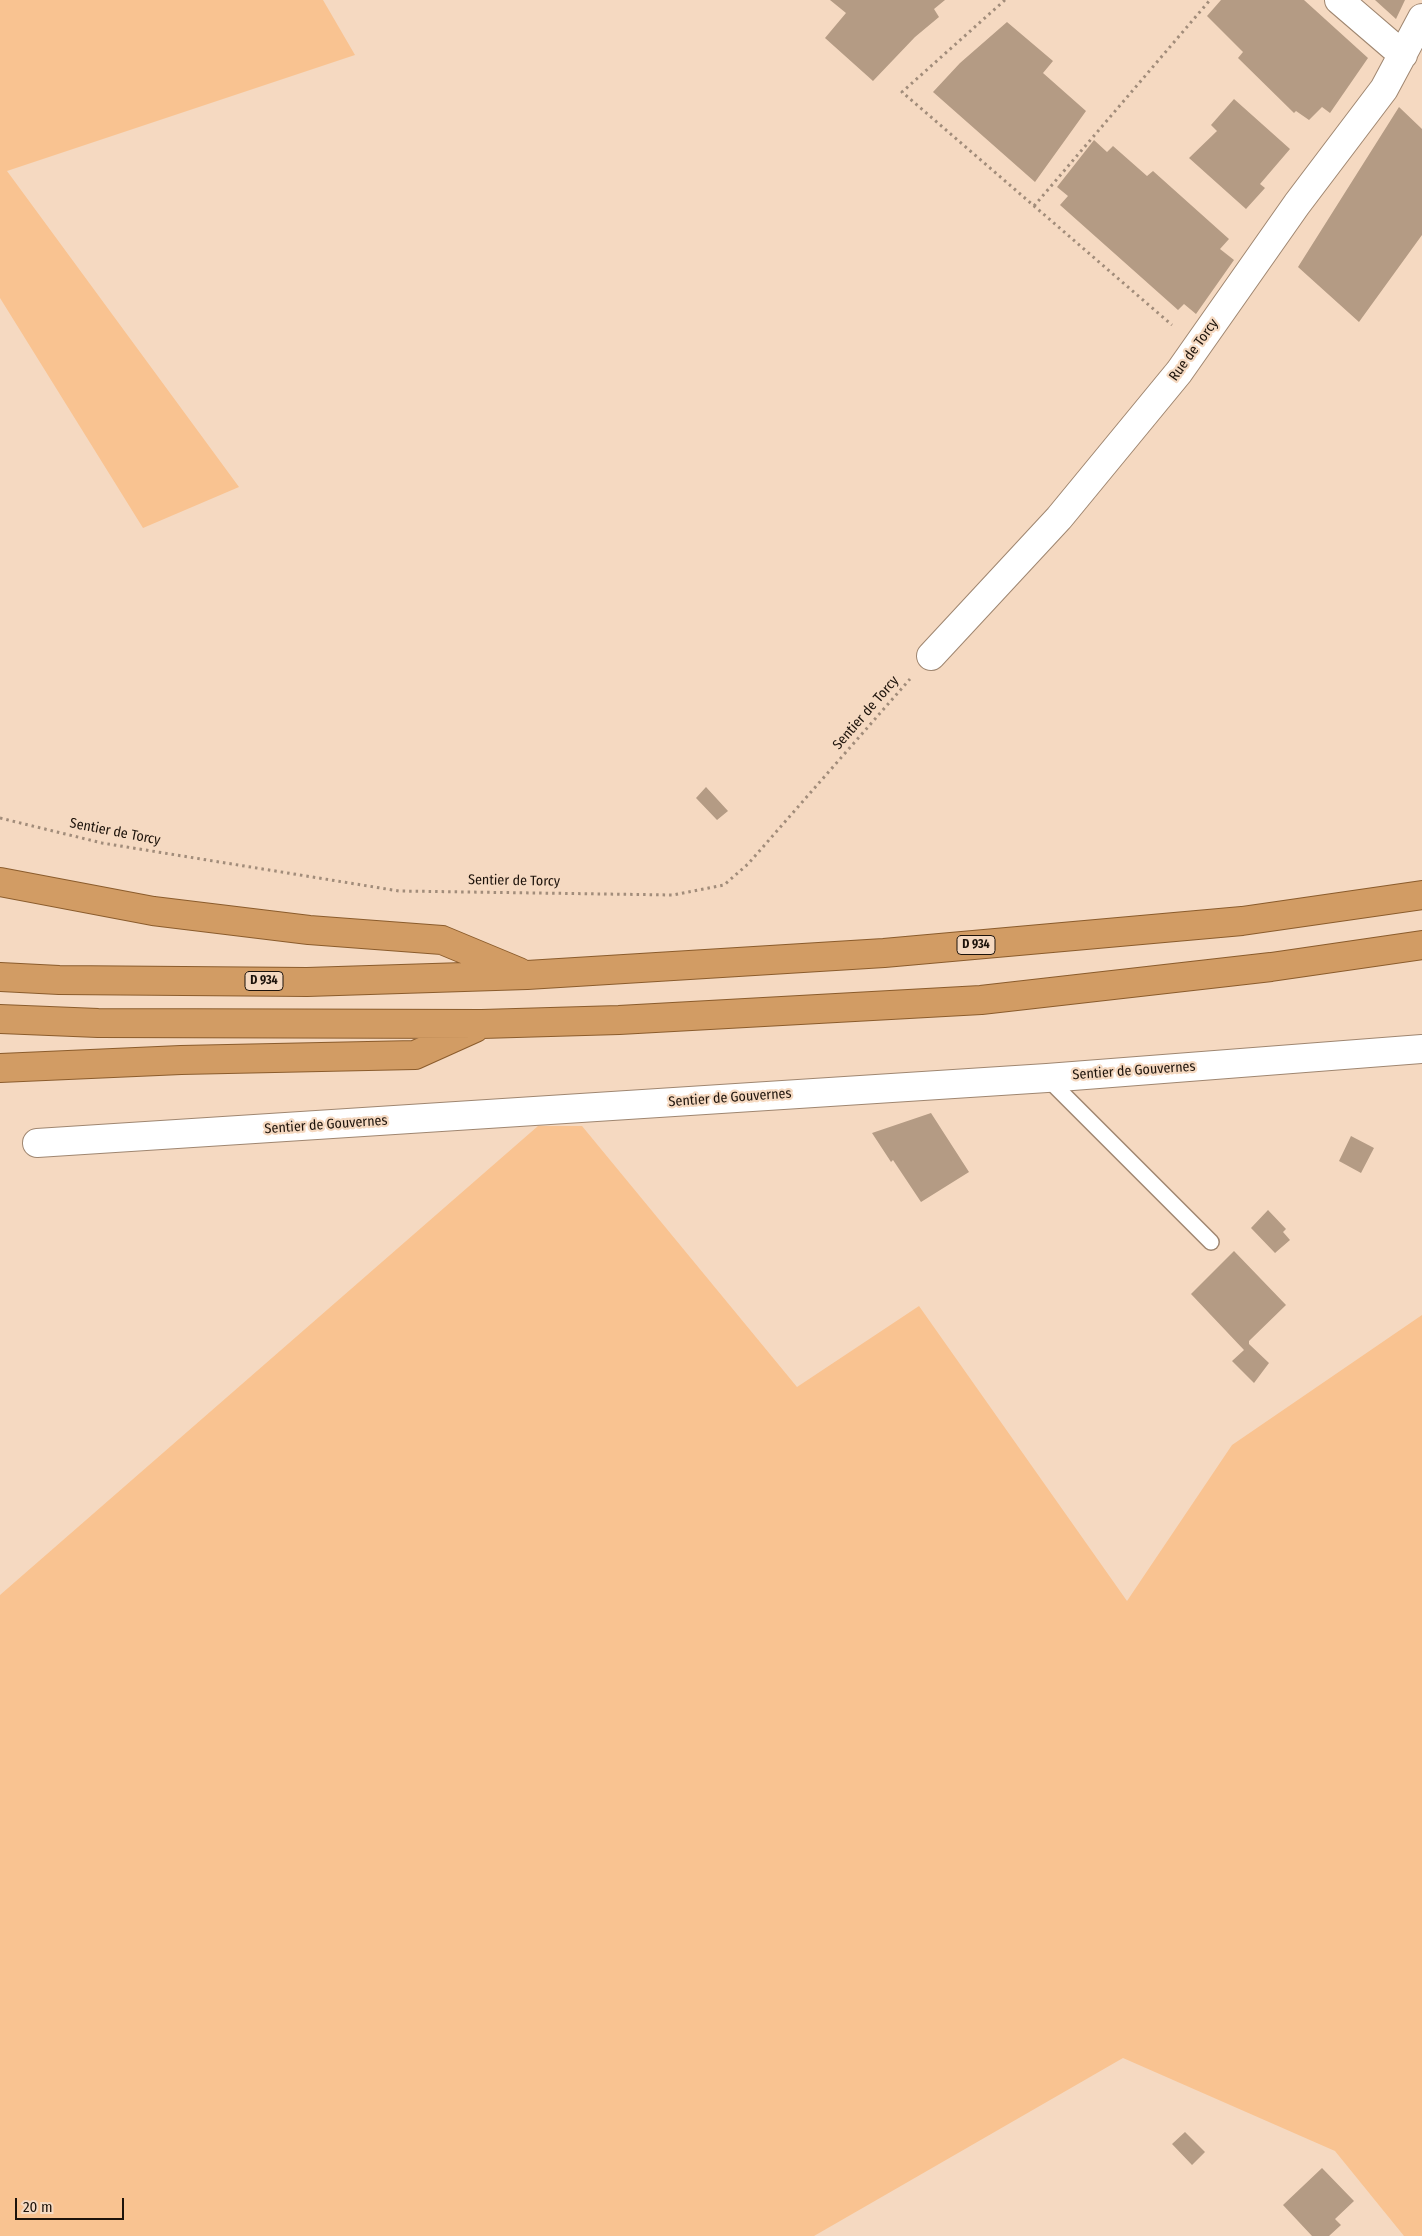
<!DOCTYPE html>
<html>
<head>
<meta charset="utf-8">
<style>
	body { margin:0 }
	#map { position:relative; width:1422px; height:2236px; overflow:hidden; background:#f5d9c1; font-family:"Fira Sans Condensed",sans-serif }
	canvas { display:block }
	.scale { position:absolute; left:15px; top:2198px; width:109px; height:22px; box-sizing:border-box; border:2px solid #1d130b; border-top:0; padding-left:6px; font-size:15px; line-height:18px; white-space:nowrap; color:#1d130b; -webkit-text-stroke:4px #f5d9c1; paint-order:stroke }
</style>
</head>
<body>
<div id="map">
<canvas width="1422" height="2236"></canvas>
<div class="scale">20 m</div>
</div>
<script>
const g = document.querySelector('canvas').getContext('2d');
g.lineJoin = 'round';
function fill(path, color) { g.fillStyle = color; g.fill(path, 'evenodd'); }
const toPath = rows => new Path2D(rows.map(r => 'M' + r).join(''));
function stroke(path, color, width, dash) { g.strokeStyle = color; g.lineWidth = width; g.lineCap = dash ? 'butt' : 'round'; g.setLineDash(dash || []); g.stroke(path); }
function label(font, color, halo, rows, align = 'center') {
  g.font = font + ' "Fira Sans Condensed",sans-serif'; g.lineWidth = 4.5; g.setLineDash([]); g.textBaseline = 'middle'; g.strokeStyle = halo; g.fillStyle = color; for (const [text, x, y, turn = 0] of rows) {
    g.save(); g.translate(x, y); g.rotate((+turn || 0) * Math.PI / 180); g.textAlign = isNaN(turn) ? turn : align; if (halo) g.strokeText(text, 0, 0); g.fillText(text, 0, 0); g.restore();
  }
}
fill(toPath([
	[0,0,323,0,355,55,7,171,239,487,143,528,0,298],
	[538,1126,582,1126,797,1387,919,1306,1127,1601,1232,1445,1422,1315,1422,2236,1404,2236,1335,2151,1123,2058,814,2236,0,2236,0,1595]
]), '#f9c391');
fill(toPath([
	[830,0,945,0,934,9,939,17,915,37,873,81,825,38,846,13],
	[1221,0,1304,0,1368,58,1330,113,1322,107,1309,120,1296,111,1294,113,1238,58,1243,52,1207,16],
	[1375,0,1405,0,1396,19],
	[1007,22,1053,61,1043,73,1086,111,1035,182,933,92,960,63],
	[1234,99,1290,149,1260,184,1265,188,1246,209,1189,158,1217,131,1211,125],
	[1399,107,1422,129,1422,235,1359,322,1298,267],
	[1094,140,1107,152,1113,146,1147,176,1153,171,1229,239,1220,249,1234,260,1196,314,1184,304,1178,310,1060,205,1068,196,1057,187],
	[706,787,728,811,717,820,696,798],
	[931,1113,969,1172,921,1202,893,1160,891,1162,872,1133],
	[1351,1136,1374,1148,1361,1173,1339,1161],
	[1268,1210,1286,1229,1283,1232,1290,1240,1275,1253,1251,1228],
	[1234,1251,1286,1305,1249,1341,1249,1344,1269,1363,1254,1383,1232,1361,1244,1350,1191,1294],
	[1185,2132,1205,2152,1192,2165,1172,2144],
	[1322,2168,1354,2201,1335,2219,1341,2225,1329,2236,1312,2236,1283,2205]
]), '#b49b84');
const service = toPath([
	[1047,1078,1211,1242]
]);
const minor = toPath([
	[1339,0,1403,55],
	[931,656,1059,518,1179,372,1297,204,1384,89,1422,18],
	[37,1143,1047,1078,1422,1049]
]);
const trunk = toPath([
	[0,882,153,911,309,930,442,940,519,972],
	[0,977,59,980,307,982,527,975,884,953,1242,921,1422,895],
	[0,1019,98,1023,482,1024,619,1020,981,1000,1271,967,1422,945],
	[0,1068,181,1060,415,1055,475,1028]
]);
stroke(service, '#9f8670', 18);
stroke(minor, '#9f8670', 30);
stroke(trunk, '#8b5c2c', 30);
stroke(toPath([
	[1005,0,902,92,1172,325],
	[1034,206,1210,0],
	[0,818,102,843,399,891,673,895,724,885,748,864,910,679]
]), '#a18c7a', 3, [2.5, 4]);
stroke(service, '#fff', 15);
stroke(minor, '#fff', 28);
stroke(trunk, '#d29c64', 28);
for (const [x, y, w] of [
	[976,945,38],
	[264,981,38]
]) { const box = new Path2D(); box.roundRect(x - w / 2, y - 9.5, w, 19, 4); g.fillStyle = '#f5d9c1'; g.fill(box); stroke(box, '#1d130b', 1); }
label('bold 12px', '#1d130b', null, [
	["D 934",976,945],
	["D 934",264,981]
]);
label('14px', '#1d130b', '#f5d9c1', [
	["Rue de Torcy",1194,350,-54],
	["Sentier de Torcy",866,713,-49],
	["Sentier de Torcy",115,832,11],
	["Sentier de Torcy",514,881,1],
	["Sentier de Gouvernes",1134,1071,-4],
	["Sentier de Gouvernes",730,1098,-4],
	["Sentier de Gouvernes",326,1125,-4]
]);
</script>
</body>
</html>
